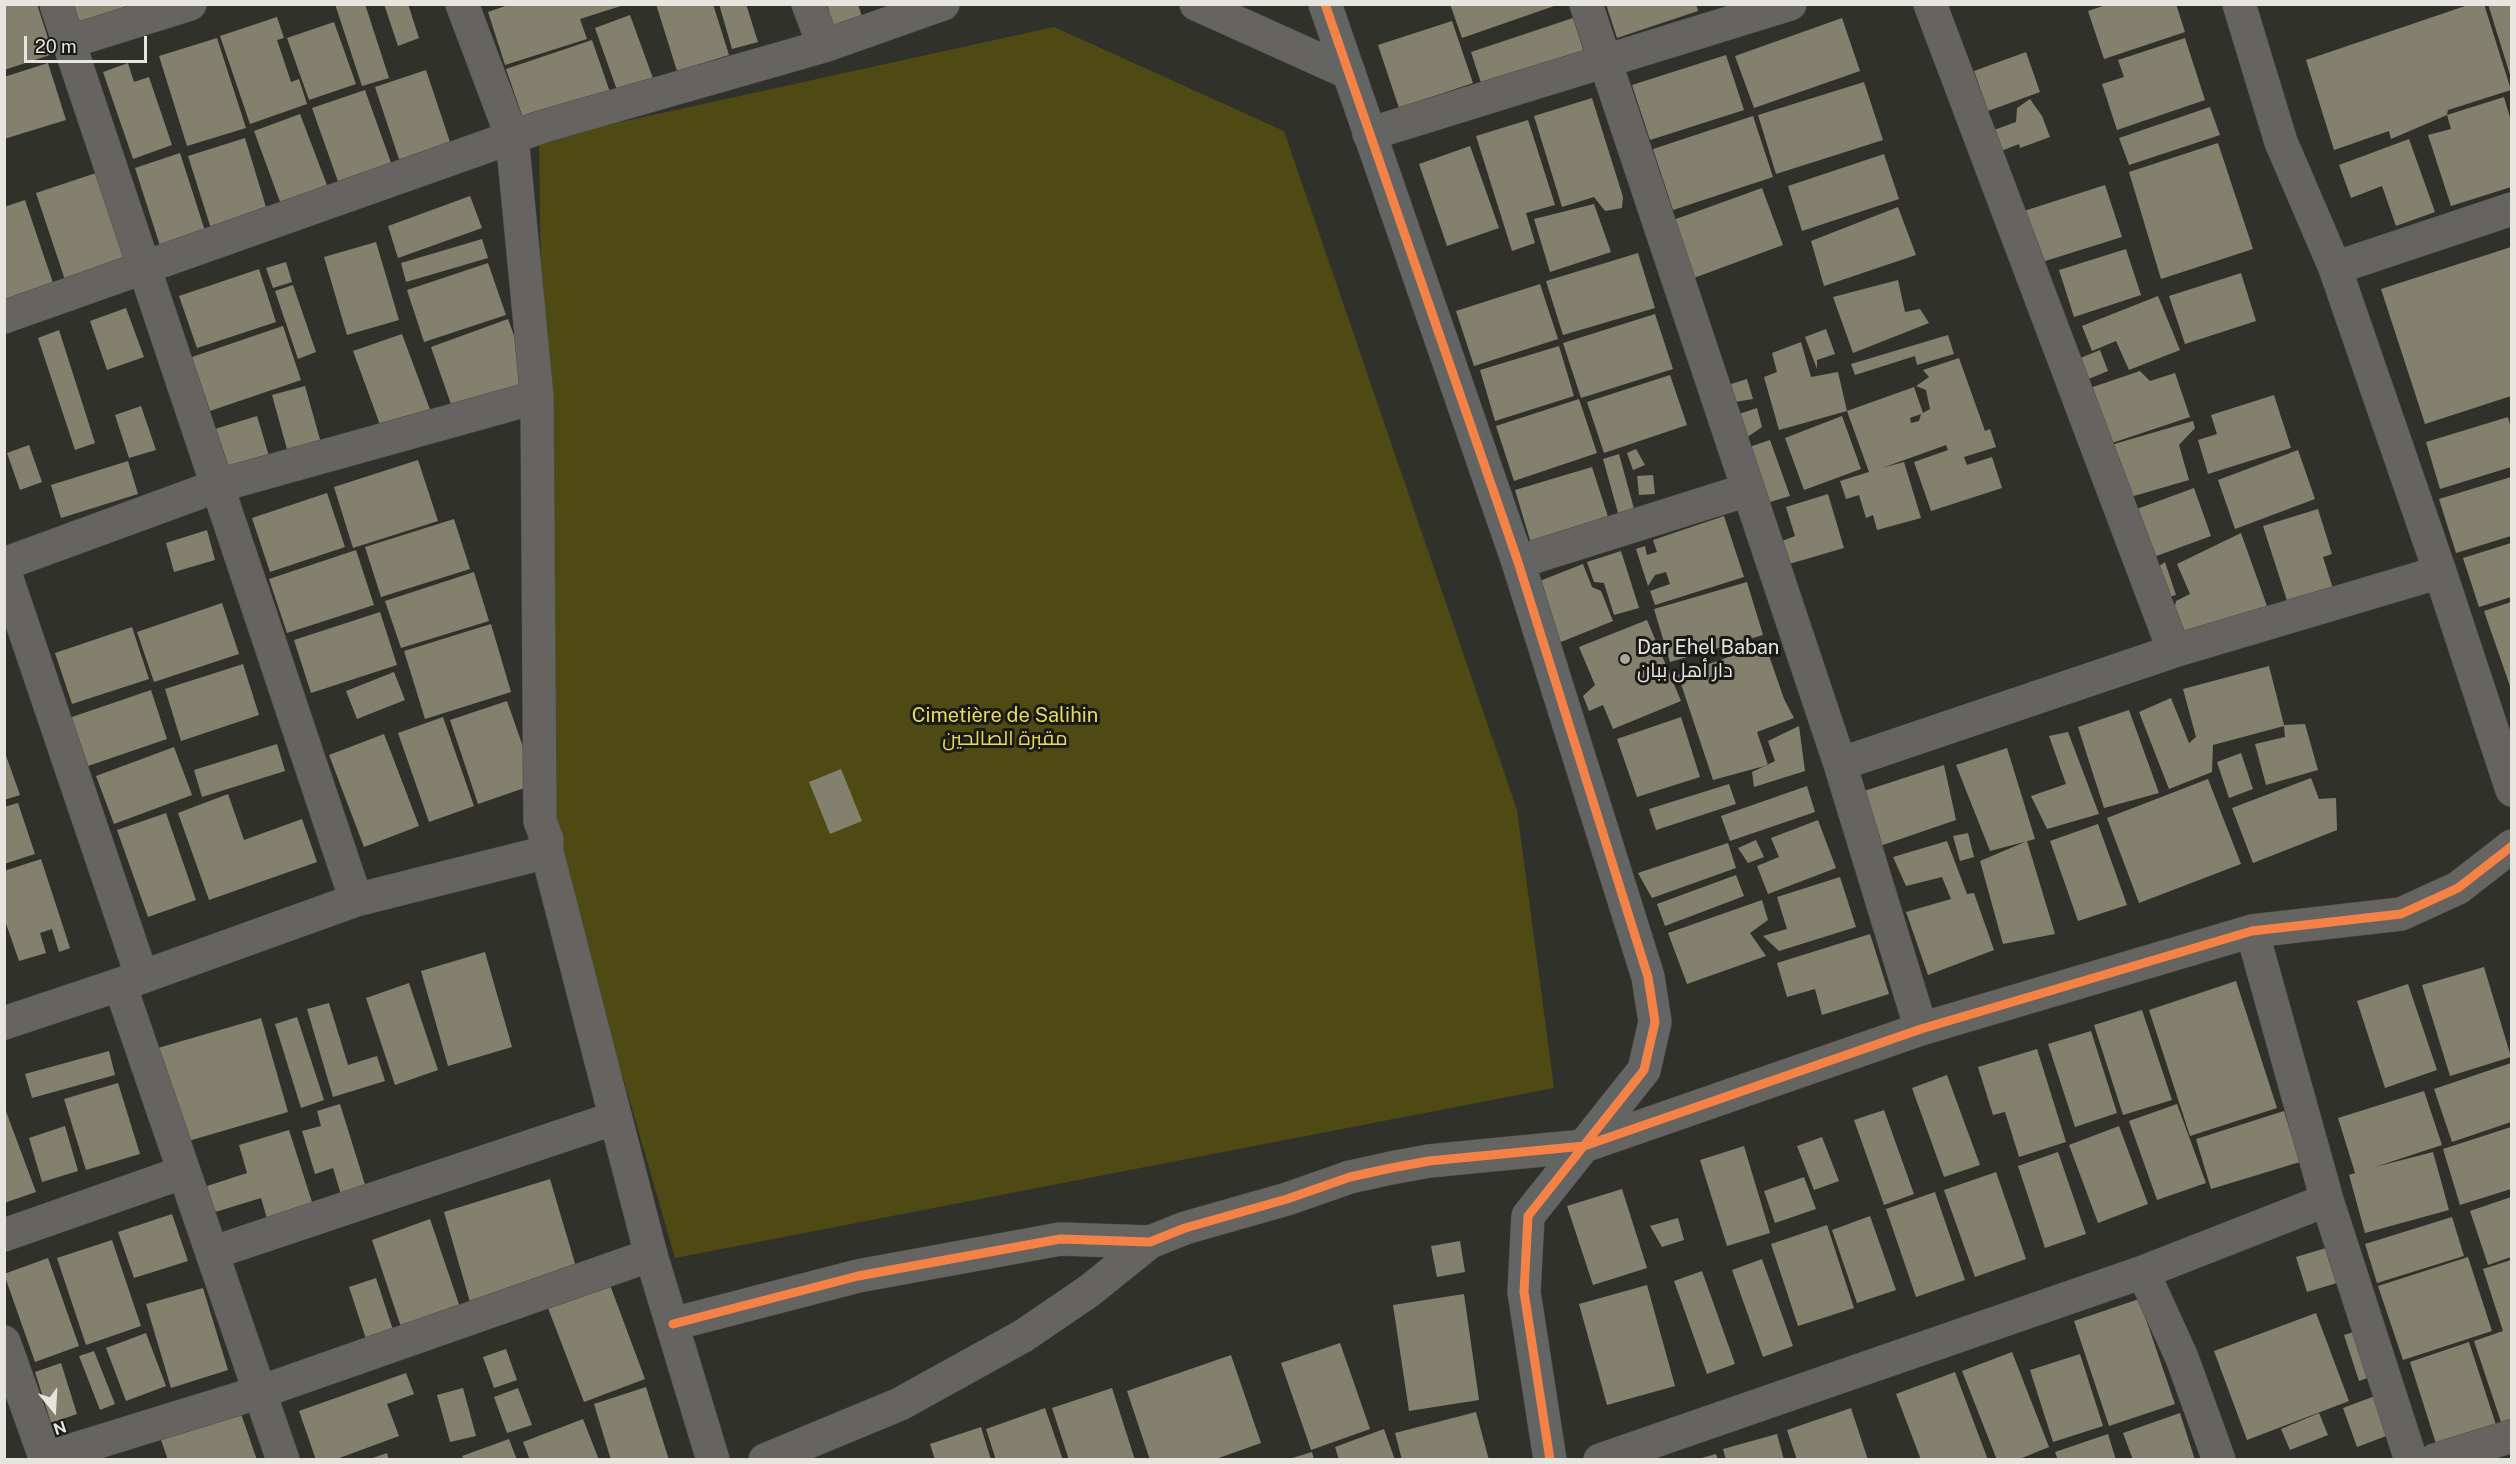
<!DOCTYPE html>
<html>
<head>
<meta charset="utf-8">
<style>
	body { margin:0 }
	#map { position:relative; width:2516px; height:1464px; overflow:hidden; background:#31312c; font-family:"Public Sans",sans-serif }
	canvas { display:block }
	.frame { position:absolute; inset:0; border:6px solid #e6e5e0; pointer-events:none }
	.north { position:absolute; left:24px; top:1380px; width:60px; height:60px; -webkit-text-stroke:4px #1a1a16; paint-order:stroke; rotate:162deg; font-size:16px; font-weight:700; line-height:24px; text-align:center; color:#e6e5e0 }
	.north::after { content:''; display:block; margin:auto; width:21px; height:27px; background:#e6e5e0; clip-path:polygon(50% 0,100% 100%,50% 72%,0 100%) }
	.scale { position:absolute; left:24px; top:36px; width:123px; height:27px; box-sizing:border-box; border:3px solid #e6e5e0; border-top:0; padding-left:8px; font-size:18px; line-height:21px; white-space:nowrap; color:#e6e5e0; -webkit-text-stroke:4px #1a1a16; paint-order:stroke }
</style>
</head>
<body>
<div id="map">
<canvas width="2516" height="1464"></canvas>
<div class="frame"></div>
<div class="north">N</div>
<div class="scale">20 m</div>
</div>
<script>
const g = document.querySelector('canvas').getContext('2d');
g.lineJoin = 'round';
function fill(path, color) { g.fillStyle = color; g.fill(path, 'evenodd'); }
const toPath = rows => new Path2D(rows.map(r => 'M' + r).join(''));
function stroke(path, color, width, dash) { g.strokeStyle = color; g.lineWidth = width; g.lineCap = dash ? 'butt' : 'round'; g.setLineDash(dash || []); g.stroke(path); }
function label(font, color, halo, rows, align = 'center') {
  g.font = font + ' "Public Sans",Cairo,sans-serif'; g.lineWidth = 6; g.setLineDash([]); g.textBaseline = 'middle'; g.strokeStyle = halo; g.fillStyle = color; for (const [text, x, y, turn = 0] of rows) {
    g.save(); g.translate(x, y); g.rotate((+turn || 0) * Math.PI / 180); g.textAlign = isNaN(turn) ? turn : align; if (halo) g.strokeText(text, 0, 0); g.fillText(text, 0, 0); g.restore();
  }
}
fill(toPath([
	[1054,27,1284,131,1517,810,1554,1088,675,1258,548,816,539,140]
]), '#4f4913');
fill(toPath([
	[4,4,37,4,53,54,4,70],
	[68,4,129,4,132,13,78,32],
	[335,4,365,4,389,78,362,86],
	[384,4,408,4,419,38,398,46],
	[511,4,624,4,624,5,580,19,587,39,505,65,488,12],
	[656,4,713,4,729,55,677,71],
	[719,4,746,4,758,42,732,49],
	[827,4,858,4,862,17,833,26],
	[1450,4,1557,4,1557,5,1462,38],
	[1606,4,1696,4,1698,11,1617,38],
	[2109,4,2176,4,2185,32,2104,59,2088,11],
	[2471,4,2484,4,2511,90,2448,110,2447,115,2391,139,2389,131,2334,150,2306,60],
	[2488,4,2511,4,2511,78],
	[630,15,654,81,618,93,595,28],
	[277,17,284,38,277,40,291,82,299,79,307,104,250,124,220,36],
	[1573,18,1584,52,1482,86,1471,52],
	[1842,18,1860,71,1754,108,1735,56],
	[1452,21,1473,83,1399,108,1378,45],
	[334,22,356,84,309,100,287,38],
	[217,38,246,128,187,146,159,56],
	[2185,38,2205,100,2117,130,2102,84,2124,77,2118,60],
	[592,40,611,95,525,124,506,69],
	[2026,52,2040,92,1988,111,1974,71],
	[1726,55,1744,110,1650,140,1632,85],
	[48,63,66,120,4,139,4,77],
	[128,63,134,82,149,77,172,145,133,159,103,72],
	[426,70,454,154,403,171,375,87],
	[1864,82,1883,140,1776,174,1758,115],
	[365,90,394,171,341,190,312,108],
	[2504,97,2511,121,2511,187,2451,206,2428,135,2451,129,2447,115],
	[1592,98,1623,197,1622,208,1605,211,1594,197,1562,207,1534,116],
	[2030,99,2042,116,2050,137,2020,148,2019,144,2001,151,1994,130,2016,122,2017,108],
	[2210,107,2220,135,2129,165,2119,138],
	[300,114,330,193,283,210,254,131],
	[1753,116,1773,177,1673,210,1653,149],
	[1528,120,1555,205,1526,213,1535,243,1512,251,1476,136],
	[245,138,269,217,213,235,188,156],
	[2409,139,2435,212,2396,226,2382,186,2351,198,2339,165],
	[2218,143,2253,249,2161,279,2129,172],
	[1470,146,1499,228,1447,246,1419,164],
	[180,153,207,237,162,252,135,168],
	[1884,154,1899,199,1802,231,1788,186],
	[96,173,126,262,66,283,36,193],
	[2105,185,2122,237,2042,262,2024,211],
	[1762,188,1783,245,1683,282,1662,224],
	[470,196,482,228,398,258,388,226],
	[25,200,54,286,4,304,4,207],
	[1594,204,1611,252,1550,272,1534,219],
	[1898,207,1916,255,1824,286,1811,241],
	[482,239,488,258,406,282,401,263],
	[376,242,399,320,347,335,324,257],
	[2511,247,2511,396,2425,424,2381,289],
	[2126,249,2141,295,2074,317,2059,270],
	[1638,253,1655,308,1563,335,1546,281],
	[286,262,292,282,273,288,266,268],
	[488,263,506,315,424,342,407,290],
	[259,269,276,322,197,348,179,296],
	[2241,273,2256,321,2185,344,2169,296],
	[1898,280,1905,312,1920,309,1929,323,1853,353,1833,297],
	[1540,284,1558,339,1474,366,1456,311],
	[293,285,316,352,298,359,275,291],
	[2158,296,2180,350,2129,370,2116,341,2092,351,2082,326],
	[126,308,144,357,107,370,90,321],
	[1655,314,1673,369,1581,398,1563,343],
	[508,319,531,382,453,410,431,347],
	[283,326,301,380,207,412,189,358],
	[1826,329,1835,354,1817,360,1817,369,1805,337],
	[59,330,95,443,75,450,38,338],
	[402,334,432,415,383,433,353,351],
	[1948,335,1954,354,1917,365,1915,356,1855,375,1851,364],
	[1801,342,1811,377,1838,372,1847,411,1914,387,1923,413,1930,409,1926,390,1916,386,1929,377,1923,370,1959,358,1985,431,1990,429,1996,447,1964,457,1967,465,1992,457,2002,488,1931,511,1914,462,1948,450,1946,445,1882,468,1904,462,1921,518,1877,530,1873,515,1866,518,1859,495,1846,499,1840,481,1869,472,1847,411,1779,430,1764,377,1777,372,1772,353],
	[1921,414,1919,421,1911,423,1910,418],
	[1559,346,1574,396,1495,421,1480,370],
	[2100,350,2108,371,2086,380,2078,359],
	[2140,371,2150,381,2175,373,2190,417,2103,446,2084,390],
	[1670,375,1687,425,1604,453,1587,402],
	[1747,379,1753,399,1735,402,1731,384],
	[305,386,321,443,288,453,272,395],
	[2274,395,2291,448,2208,474,2198,440,2217,434,2211,415],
	[1579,399,1597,453,1514,481,1496,426],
	[141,406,156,450,129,458,115,415],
	[1757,408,1762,427,1746,438,1739,414],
	[257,416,272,466,230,479,215,429],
	[1842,416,1861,469,1804,490,1785,438],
	[2508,417,2511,429,2511,467,2440,489,2426,442],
	[2193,421,2195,428,2179,445,2189,480,2120,500,2104,447],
	[1770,440,1790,496,1770,502,1749,447],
	[29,445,42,482,20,490,7,453],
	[1636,449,1645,465,1633,470,1627,453],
	[2298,450,2315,499,2235,529,2218,480],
	[1619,454,1636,516,1620,520,1603,459],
	[418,460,438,521,353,548,334,487],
	[128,461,138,494,61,518,51,485],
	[1592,467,1611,526,1533,550,1515,490],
	[1653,475,1655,494,1639,495,1637,476],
	[2511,477,2511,536,2456,553,2439,499],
	[2194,488,2211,536,2151,558,2134,510],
	[327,493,345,547,270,572,252,518],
	[1828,494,1844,548,1789,564,1782,541,1795,536,1786,507],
	[2318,509,2332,554,2323,557,2335,595,2290,610,2263,526],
	[1724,516,1744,577,1655,605,1650,591,1670,584,1666,572,1655,575,1648,586,1636,549,1645,546,1647,555,1657,552,1653,540],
	[454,519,470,569,381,597,365,547],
	[207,530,215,560,174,572,166,543],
	[2241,533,2268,609,2180,644,2173,615,2176,601,2190,594,2177,564],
	[2511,543,2511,597,2479,607,2463,558],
	[356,550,374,605,287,633,269,579],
	[1621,551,1639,608,1614,615,1604,583,1594,582,1587,562],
	[2165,562,2176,595,2158,600,2149,573],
	[1583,564,1592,587,1601,591,1613,621,1556,644,1532,584],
	[474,572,489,621,401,648,385,601],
	[1747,582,1763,635,1670,662,1654,609],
	[2511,602,2511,689,2484,611],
	[222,603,239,654,154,682,137,632],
	[380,612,397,665,311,693,294,640],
	[1647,620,1681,701,1613,729,1603,705,1589,711,1583,696,1595,685,1579,647],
	[491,624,511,692,425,719,404,651],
	[132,627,149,679,72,704,55,653],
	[1765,644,1784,699,1794,718,1757,732,1768,765,1713,780,1678,675],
	[243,664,259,715,181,741,165,689],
	[2269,666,2284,725,2305,724,2318,770,2266,785,2255,744,2285,737,2284,726,2213,745,2212,772,2169,789,2139,712,2171,698,2189,743,2196,737,2183,689],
	[394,672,405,700,357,719,346,691],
	[151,690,167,739,85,767,69,718],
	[507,701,536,784,478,804,450,720],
	[2129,710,2159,793,2104,808,2078,727],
	[443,717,474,806,429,822,398,733],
	[1681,717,1700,777,1637,797,1617,739],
	[1799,726,1805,771,1754,787,1752,772,1775,761,1768,741],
	[2068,732,2099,814,2047,829,2031,796,2066,784,2049,736],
	[384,734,419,826,364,847,329,755],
	[277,744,285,771,202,797,194,770],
	[174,747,192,795,114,824,96,776],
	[2007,748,2035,839,1990,851,1956,765],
	[4,750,20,795,4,800],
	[2241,753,2253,789,2229,798,2217,762],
	[1944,765,1956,820,1880,846,1861,792],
	[841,769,862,821,830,834,809,782],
	[2311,778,2319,799,2336,798,2337,830,2253,863,2232,808],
	[2208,779,2241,864,2139,903,2107,818],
	[1729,784,1736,804,1656,830,1649,809],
	[1807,786,1815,812,1730,841,1721,816],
	[228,794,244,840,302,819,317,862,209,900,178,813],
	[18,803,35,854,4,864,4,807],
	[166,813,196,900,148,917,117,830],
	[1818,820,1836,868,1768,894,1757,866,1779,857,1771,838],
	[2098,824,2127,905,2078,921,2050,841],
	[1968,833,1974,857,1960,861,1953,836],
	[1756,840,1764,857,1748,863,1738,848],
	[1947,841,1967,894,1974,893,1994,950,1928,975,1906,912,1951,899,1942,877,1906,886,1893,857],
	[2027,841,2055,934,2003,944,1980,861],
	[1728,843,1736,868,1652,898,1638,873],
	[41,859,70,948,59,952,52,929,40,933,46,953,19,961,4,918,4,871],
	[1736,875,1744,896,1665,926,1657,904],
	[1840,877,1856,927,1779,951,1763,936,1787,929,1777,897],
	[1762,900,1768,920,1750,933,1766,956,1687,984,1668,933],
	[1870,934,1889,994,1822,1015,1815,989,1787,997,1777,963],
	[485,952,512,1047,448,1066,421,971],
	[2484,967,2511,1057,2450,1076,2422,985],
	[2236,981,2277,1108,2190,1136,2149,1010],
	[409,983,438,1070,395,1085,366,998],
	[2408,984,2437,1070,2385,1088,2357,1001],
	[329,1003,348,1065,377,1056,385,1081,333,1097,307,1009],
	[2142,1010,2172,1100,2123,1115,2094,1025],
	[297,1017,324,1100,301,1108,275,1024],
	[261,1018,288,1112,178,1144,151,1050],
	[2091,1031,2117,1113,2075,1127,2048,1044],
	[2037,1049,2066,1142,2019,1157,2005,1112,1993,1115,1978,1067],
	[109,1051,115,1075,32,1098,25,1074],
	[2511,1063,2511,1122,2452,1142,2434,1089],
	[1947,1075,1980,1165,1944,1177,1912,1088],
	[118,1083,140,1154,86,1170,64,1099],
	[2424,1091,2442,1145,2375,1167,2433,1152,2449,1210,2365,1233,2349,1175,2355,1173,2338,1118],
	[340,1104,367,1191,342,1198,333,1168,315,1174,302,1131,321,1126,317,1111],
	[2177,1104,2206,1183,2157,1200,2129,1121],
	[4,1106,36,1192,4,1203],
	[1884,1110,1914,1194,1884,1205,1854,1120],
	[2284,1111,2300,1162,2211,1189,2196,1139],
	[65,1126,78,1171,42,1182,29,1138],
	[2119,1126,2148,1204,2098,1223,2069,1145],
	[2511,1127,2511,1189,2460,1205,2443,1149],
	[289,1130,317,1218,271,1232,261,1198,212,1213,204,1187,247,1173,239,1145],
	[1822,1137,1839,1181,1814,1190,1797,1146],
	[1744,1146,1770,1233,1727,1246,1700,1160],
	[2058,1152,2086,1234,2045,1248,2018,1166],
	[1996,1172,2026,1259,1975,1277,1944,1190],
	[1804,1177,1816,1209,1775,1223,1764,1191],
	[550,1179,576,1267,470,1302,444,1212],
	[1622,1189,1647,1268,1593,1285,1567,1206],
	[1935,1192,1965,1280,1916,1297,1886,1209],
	[2511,1197,2511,1257,2488,1265,2470,1211],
	[172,1214,188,1261,134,1278,118,1232],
	[1870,1216,1896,1290,1857,1303,1832,1230],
	[2452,1217,2464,1256,2377,1283,2365,1244],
	[1678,1218,1684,1240,1662,1247,1650,1226],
	[430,1219,462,1313,403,1333,372,1240],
	[1827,1225,1854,1308,1798,1326,1771,1244],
	[112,1240,141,1326,86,1345,57,1258],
	[1460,1241,1465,1272,1437,1277,1431,1246],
	[2326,1248,2337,1283,2307,1292,2296,1257],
	[2468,1257,2492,1331,2403,1360,2378,1286],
	[48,1258,79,1346,35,1362,4,1274],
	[1762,1259,1793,1346,1763,1357,1732,1270],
	[2511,1260,2511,1422,2502,1425,2474,1341,2503,1331,2483,1269],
	[1702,1271,1735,1364,1707,1374,1674,1281],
	[376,1278,394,1333,367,1342,349,1287],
	[610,1285,645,1379,584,1402,548,1308],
	[1647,1285,1675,1386,1607,1405,1579,1304],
	[203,1288,228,1370,171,1388,146,1304],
	[1464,1294,1479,1400,1409,1411,1393,1305],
	[2139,1299,2175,1404,2109,1426,2074,1321],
	[2316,1313,2349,1401,2247,1440,2214,1351],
	[2363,1329,2379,1374,2359,1381,2344,1335],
	[146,1333,166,1386,126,1401,106,1348],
	[2469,1342,2498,1431,2438,1450,2410,1362],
	[1340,1343,1370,1429,1311,1450,1281,1363],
	[506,1349,517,1380,494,1388,483,1357],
	[94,1351,115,1404,100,1410,79,1356],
	[2012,1352,2049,1447,2017,1460,1997,1460,1962,1371],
	[2080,1354,2103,1426,2053,1442,2030,1370],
	[1231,1355,1261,1443,1213,1460,1150,1460,1127,1391],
	[61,1363,77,1414,51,1423,35,1372],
	[1955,1372,1988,1460,1921,1460,1896,1394],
	[406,1373,414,1394,387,1404,399,1436,334,1460,316,1460,299,1411],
	[646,1387,669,1460,611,1460,594,1404],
	[463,1388,476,1436,450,1442,437,1395],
	[518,1388,532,1425,507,1433,494,1397],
	[1112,1388,1135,1460,1069,1460,1052,1408],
	[2383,1393,2397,1432,2357,1447,2343,1408],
	[238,1405,257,1460,168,1460,159,1434],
	[1045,1408,1063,1460,996,1460,986,1429],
	[1851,1408,1868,1460,1797,1460,1787,1430],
	[1476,1412,1489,1460,1402,1460,1395,1433],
	[2180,1413,2195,1460,2133,1460,2123,1433],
	[2319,1413,2328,1435,2290,1450,2281,1429],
	[583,1419,599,1460,530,1460,523,1442],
	[981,1427,991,1460,935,1460,930,1444],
	[1384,1429,1395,1460,1339,1460,1335,1447],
	[1777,1434,1784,1460,1726,1460,1723,1449],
	[2108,1434,2116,1460,2058,1460,2055,1452],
	[509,1439,517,1460,464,1460,462,1456],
	[1312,1452,1314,1460,1289,1460,1289,1459],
	[387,1453,389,1460,370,1460,370,1459],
	[1716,1454,1718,1460,1698,1460,1698,1459]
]), '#83816d');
const street = toPath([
	[56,4,356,900],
	[808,4,824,46],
	[1196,4,1349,73],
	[1586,4,1840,764,1921,1029],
	[1930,4,2174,651],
	[2239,4,2281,142,2335,268,2440,572,2512,790],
	[69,42,190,4],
	[1369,134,1790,4],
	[2335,268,2512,209],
	[4,317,544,126,824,46,943,4],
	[1518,562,1747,490],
	[4,564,217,486,537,397],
	[4,570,142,977],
	[1840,764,2174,651,2440,572],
	[547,852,651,1255,713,1460],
	[2252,931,2327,1200,2411,1460],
	[120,985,283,1460],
	[4,1023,142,977,356,900,547,852,547,840,540,821,537,397,512,137,462,4],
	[4,1235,184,1172],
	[212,1253,615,1118],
	[2143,1272,2182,1358,2219,1460],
	[673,1324,858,1276,1060,1239,1150,1242,1185,1228,1287,1199,1350,1177,1391,1168,1429,1161,1584,1146,1921,1029,2252,931,2401,914,2458,888,2512,846],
	[4,1342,46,1460],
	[46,1458,260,1392,651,1255],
	[765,1460,900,1404,1023,1336,1089,1291,1150,1242],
	[1600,1460,2143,1272,2327,1200],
	[2435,1460,2512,1436]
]);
const secondary = toPath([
	[1325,4,1518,562,1648,977,1655,1022,1644,1070,1528,1216,1524,1292,1550,1460]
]);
stroke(street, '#4e4e49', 34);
stroke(secondary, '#4e4e49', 34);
stroke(street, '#656461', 33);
stroke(secondary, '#636464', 33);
stroke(toPath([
	[1325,4,1518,562,1648,977,1655,1022,1644,1070,1528,1216,1524,1292,1550,1460],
	[673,1324,858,1276,1060,1239,1150,1242,1185,1228,1287,1199,1350,1177,1391,1168,1429,1161,1584,1146,1921,1029,2252,931,2401,914,2458,888,2512,846]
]), '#f48246', 9);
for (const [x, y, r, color] of [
	[1625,659,6,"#a7a6a1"]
]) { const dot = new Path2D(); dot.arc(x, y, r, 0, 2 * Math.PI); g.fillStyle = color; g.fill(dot); stroke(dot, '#1a1a16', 2); }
label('20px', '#e6e5e0', '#1a1a16', [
	["Dar Ehel Baban",1637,648],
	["دار أهل ببان",1637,671]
], 'left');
label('20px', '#e8da5f', '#1a1a16', [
	["Cimetière de Salihin",1005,716],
	["مقبرة الصالحين",1005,739]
]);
</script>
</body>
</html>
